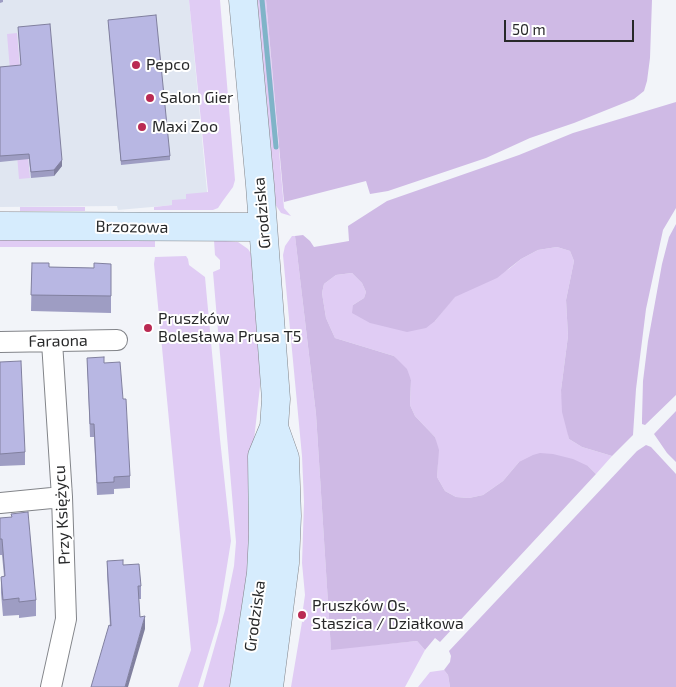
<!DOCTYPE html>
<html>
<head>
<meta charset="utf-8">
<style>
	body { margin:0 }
	#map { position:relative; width:676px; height:687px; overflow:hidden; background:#f2f4f9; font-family:"Exo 2",sans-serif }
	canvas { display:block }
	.scale { position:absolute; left:504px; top:20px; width:130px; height:22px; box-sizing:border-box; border:2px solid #28292a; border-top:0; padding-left:6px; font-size:15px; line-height:18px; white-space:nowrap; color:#28292a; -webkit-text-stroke:4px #fff; paint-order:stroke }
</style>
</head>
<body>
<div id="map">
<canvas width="676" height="687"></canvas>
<div class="scale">50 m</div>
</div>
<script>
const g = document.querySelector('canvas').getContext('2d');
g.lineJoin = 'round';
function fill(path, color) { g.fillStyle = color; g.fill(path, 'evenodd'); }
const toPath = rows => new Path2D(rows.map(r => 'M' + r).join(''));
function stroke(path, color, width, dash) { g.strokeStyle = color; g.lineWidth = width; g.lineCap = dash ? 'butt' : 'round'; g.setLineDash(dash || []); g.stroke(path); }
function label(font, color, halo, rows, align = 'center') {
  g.font = font + ' "Exo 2",sans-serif'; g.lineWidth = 4; g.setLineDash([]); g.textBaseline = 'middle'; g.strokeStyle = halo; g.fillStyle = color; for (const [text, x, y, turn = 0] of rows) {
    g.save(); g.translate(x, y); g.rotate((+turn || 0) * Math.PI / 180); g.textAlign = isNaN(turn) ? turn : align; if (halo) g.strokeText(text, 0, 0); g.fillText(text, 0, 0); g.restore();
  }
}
fill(toPath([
	[0,0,189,0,208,202,118,210,117,206,0,207]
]), '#e0e6f1');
fill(toPath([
	[189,0,220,0,235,180,233,187,222,202,218,208,213,210,154,210,154,207,172,205,172,200,186,199,186,194,208,192],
	[255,0,266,0,284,208,291,216,281,213,275,204],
	[17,33,30,178,19,179,7,34],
	[20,207,85,207,85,211,20,211],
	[0,235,155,240,155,247,0,247],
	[292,236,295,236,316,414,331,649,417,641,425,650,405,687,291,687,302,622,304,622,306,610,303,609,305,595,302,563,304,502,302,456,283,255,285,246],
	[214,240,238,242,248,249,252,255,261,377,253,449,253,541,234,687,203,687,225,610,234,566,236,542,213,272,220,269,220,260,215,255],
	[557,247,570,251,574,261,566,300,568,336,561,390,569,439,582,447,612,456,596,474,588,466,519,462,503,481,483,495,469,498,456,497,445,491,437,477,438,458,435,437,415,416,410,405,411,380,394,356,335,338,326,318,322,293,324,284,336,275,352,273,362,283,366,292,364,298,353,305,435,321,454,297,509,269,521,259,538,250],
	[186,256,188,259,189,265,205,277,220,439,231,541,218,622,198,687,178,687,191,650,154,264,155,257],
	[444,670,448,675,450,687,418,687,430,672]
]), '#e0ccf4');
fill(toPath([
	[266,0,652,0,650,58,647,81,644,91,634,99,574,123,530,138,486,158,388,191,370,194,366,181,284,202],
	[676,102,676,208,663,230,646,309,636,389,633,435,612,456,582,447,569,439,562,412,561,390,568,336,566,300,574,261,570,251,557,247,538,250,521,259,497,278,455,297,435,321,426,328,407,332,370,323,352,313,353,305,364,298,366,292,362,283,352,273,336,275,324,284,322,293,326,318,335,338,394,356,407,369,411,380,410,405,415,416,435,437,439,450,437,477,445,491,456,497,469,498,483,495,503,481,519,462,533,455,540,453,553,454,573,459,588,466,596,474,440,642,435,638,425,650,417,641,331,650,316,414,295,236,303,235,310,241,314,247,349,241,348,226,387,201,519,155,573,133],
	[676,224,676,395,645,425,642,424,642,419,643,381,648,341,662,264,669,237],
	[676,411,676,462,667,453,654,434],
	[646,445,651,447,676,474,676,687,450,687,448,675,444,670,450,662,451,656,449,651,637,451]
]), '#cfbae5');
stroke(toPath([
	[262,0,276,147]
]), '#7fb4c8', 5);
const street = toPath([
	[0,342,117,340],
	[0,503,62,497],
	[51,687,66,619,62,497,52,342]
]);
const secondary = toPath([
	[243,0,260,185,276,399,274,427,262,456,263,534,261,573,244,687],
	[0,226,263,227],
	[269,687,285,563,287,516,285,458,274,427]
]);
stroke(street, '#828489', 22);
stroke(secondary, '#828489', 29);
stroke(street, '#fff', 20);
stroke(secondary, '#d6ecfd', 28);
fill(toPath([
	[0,0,3,0,3,2,0,3],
	[108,20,170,156,170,160,121,165],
	[18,27,62,166,54,176,31,178,29,159,0,162,0,67,21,66],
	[32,263,49,267,94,268,111,264,111,313,31,311],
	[87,358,104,363,130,476,130,488,114,489,114,494,97,495,94,437,90,437],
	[0,362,25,452,25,465,0,466],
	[0,518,36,600,36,616,19,618,19,615,3,616,1,593,1,577,4,576,2,555,0,555],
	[107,561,123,565,141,586,141,599,139,599,140,617,145,629,110,626,107,574]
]), '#9e9dc3');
fill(toPath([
	[62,160,62,166,54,176,54,170],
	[145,616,145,629,128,687,125,687]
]), '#81809f');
const building = toPath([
	[156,15,170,156,121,161,108,20,156,15],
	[50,24,62,160,54,170,31,172,29,154,0,156,0,67,21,65,18,27,50,24],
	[32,263,49,263,49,267,94,268,94,263,111,264,111,296,31,295,32,263],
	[104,357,104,363,120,362,123,399,126,399,130,476,114,477,114,482,97,483,94,424,90,424,87,358,104,357],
	[21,361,25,452,0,454,0,362,21,361],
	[28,512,36,600,19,602,19,598,3,600,1,577,5,576,2,539,0,539,0,518,12,517,11,514,28,512],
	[123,560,123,565,139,564,141,586,138,586,140,617,145,616,125,687,91,687,109,625,111,626,107,561,123,560]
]);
fill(building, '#b8b7e3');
stroke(building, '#81809f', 1);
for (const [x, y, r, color] of [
	[136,65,5,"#ba2a53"],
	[150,98,5,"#ba2a53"],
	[142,127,5,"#ba2a53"],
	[148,328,5,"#ba2a53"],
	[302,615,5,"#ba2a53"]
]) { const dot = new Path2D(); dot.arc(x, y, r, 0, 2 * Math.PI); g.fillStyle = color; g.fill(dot); stroke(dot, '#fff', 2); }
label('16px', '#28292a', '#fff', [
	["Pepco",146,65],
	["Salon Gier",160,98],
	["Maxi Zoo",152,127],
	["Pruszków",158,319],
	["Bolesława Prusa T5",158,337],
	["Pruszków Os.",312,606],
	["Staszica / Działkowa",312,624]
], 'left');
label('16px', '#28292a', '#fff', [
	["Grodziska",262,213,-95],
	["Brzozowa",132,227,1],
	["Faraona",58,341,-1],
	["Przy Księżycu",62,515,-93],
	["Grodziska",255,616,-82]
]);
</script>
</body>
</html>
